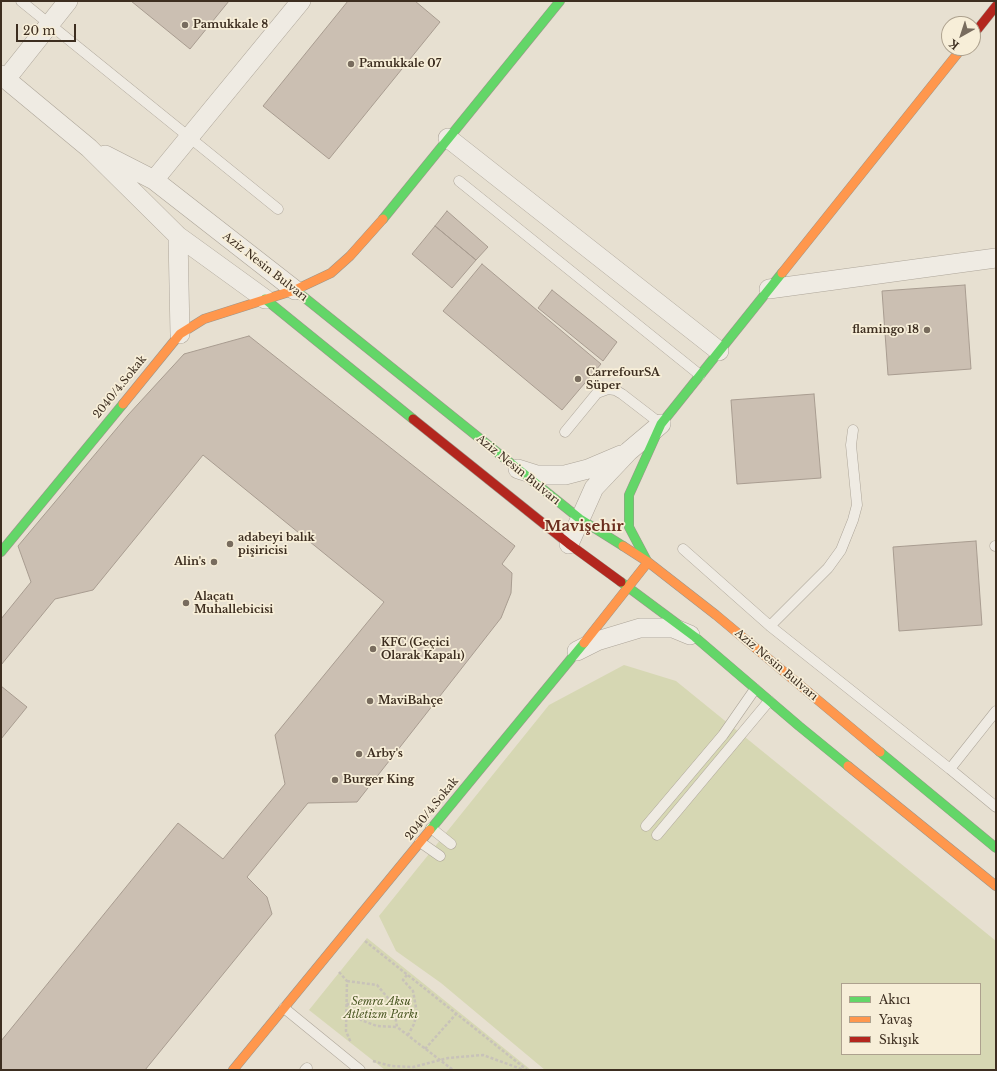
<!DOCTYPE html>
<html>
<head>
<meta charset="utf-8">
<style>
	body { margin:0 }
	#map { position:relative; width:997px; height:1071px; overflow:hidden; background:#e7e0d1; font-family:"Libre Baskerville",serif }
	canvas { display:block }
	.frame { position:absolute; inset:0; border:2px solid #3d2e20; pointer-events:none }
	.legend { position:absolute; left:841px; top:983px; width:140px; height:72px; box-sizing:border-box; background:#f7eed8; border:1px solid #ada18e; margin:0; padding:5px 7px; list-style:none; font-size:12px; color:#3d2e20 }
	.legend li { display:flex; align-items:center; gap:8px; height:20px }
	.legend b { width:20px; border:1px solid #ada18e }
	.north { position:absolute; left:941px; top:16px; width:40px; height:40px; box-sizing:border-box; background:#f7eed8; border:1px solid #ada18e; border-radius:50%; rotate:219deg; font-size:11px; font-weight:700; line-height:16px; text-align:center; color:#3d2e20 }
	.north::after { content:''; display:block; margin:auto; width:14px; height:18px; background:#786c5e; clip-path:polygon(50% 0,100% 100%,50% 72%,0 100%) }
	.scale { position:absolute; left:16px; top:24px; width:60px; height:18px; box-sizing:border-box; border:2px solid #3d2e20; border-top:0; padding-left:5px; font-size:12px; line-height:14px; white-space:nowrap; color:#3d2e20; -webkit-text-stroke:3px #f7eed8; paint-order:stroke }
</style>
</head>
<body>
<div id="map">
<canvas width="997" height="1071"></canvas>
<div class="frame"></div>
<ul class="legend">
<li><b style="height:5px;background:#63d668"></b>Akıcı</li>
<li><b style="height:5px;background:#ff974d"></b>Yavaş</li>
<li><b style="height:5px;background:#b3261e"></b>Sıkışık</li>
</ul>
<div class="north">K</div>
<div class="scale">20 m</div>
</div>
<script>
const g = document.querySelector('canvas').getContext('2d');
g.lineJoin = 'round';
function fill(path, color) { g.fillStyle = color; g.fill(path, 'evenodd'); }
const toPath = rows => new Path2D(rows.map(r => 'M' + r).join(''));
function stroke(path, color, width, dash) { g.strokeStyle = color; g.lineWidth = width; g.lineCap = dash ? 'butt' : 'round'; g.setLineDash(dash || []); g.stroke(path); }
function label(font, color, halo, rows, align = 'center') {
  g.font = font + ' "Libre Baskerville",serif'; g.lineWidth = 3.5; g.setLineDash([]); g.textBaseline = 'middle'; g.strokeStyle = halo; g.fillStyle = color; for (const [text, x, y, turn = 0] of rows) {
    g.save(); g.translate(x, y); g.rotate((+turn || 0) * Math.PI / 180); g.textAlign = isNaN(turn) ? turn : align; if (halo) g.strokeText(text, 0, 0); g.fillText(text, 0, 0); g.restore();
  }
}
fill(toPath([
	[624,665,676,681,996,941,996,1070,545,1070,441,983,396,951,379,916,549,705],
	[842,984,980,984,980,1054,842,1054],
	[367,938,531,1070,385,1070,309,1010]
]), '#d6d7b3');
const building = toPath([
	[131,1,229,1,190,49,131,1],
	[348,1,415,1,440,22,329,159,263,106,348,1],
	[447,211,488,247,476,260,435,226,447,211],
	[435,226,476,260,452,288,412,254,435,226],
	[482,264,601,364,562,410,443,311,482,264],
	[965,285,971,369,888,375,882,291,965,285],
	[552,290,617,342,603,361,538,308,552,290],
	[249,336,515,546,502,564,512,573,511,593,501,618,357,802,308,803,247,877,267,897,272,914,145,1070,1,1070,1,1041,178,823,223,859,285,784,275,735,384,602,203,455,93,590,55,599,1,665,1,619,31,582,18,546,128,415,184,354,249,336],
	[814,394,821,478,737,484,731,400,814,394],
	[976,541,982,625,899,631,893,547,976,541],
	[1,686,27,707,1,739,1,686]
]);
fill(building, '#cbbfb2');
stroke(building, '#a89c90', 1);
const lane = toPath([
	[21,1,278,209],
	[459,181,700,375],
	[565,432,597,393,608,389,615,390,622,394,661,424],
	[995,546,996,546],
	[683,549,770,626,950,769],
	[770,626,828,568,841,550,853,520,857,505,851,445,853,430],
	[996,711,950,769,996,807],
	[646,826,723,735,755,689],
	[431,828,451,844],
	[657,835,769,701],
	[420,842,440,856],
	[284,1008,360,1070],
	[305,1070,307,1068]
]);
const street = toPath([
	[1,75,89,148,178,236,265,299],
	[6,79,68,1],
	[448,138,719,351],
	[105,155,154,180,295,290],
	[154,180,301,1],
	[178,236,180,334],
	[769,289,996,258],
	[518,469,537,475,565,475,588,469,621,455],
	[569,544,594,488,629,451,661,424],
	[577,651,597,641,640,628,673,628,690,635]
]);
const fast = toPath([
	[383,219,560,1],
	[295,290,580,519,623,546],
	[265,299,413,419],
	[1,552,123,404],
	[647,561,629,527,629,495,661,424,782,273],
	[621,582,695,637,799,726,848,766],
	[880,752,996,848],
	[430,830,584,643]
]);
const slow = toPath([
	[782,273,962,48],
	[123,404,180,334,204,319,295,290,331,273,350,256,383,219],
	[623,546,648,562,716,615,880,752],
	[584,643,648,562],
	[848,766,996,886],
	[233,1070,430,830]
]);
const jam = toPath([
	[973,35,996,6],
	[413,419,569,544,621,582]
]);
stroke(lane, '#ada599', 11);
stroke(street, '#ada599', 20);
stroke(fast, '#9c958a', 10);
stroke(slow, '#9c958a', 10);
stroke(jam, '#9c958a', 10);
stroke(toPath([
	[365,941,527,1070],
	[339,972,347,981,346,1031,351,1043],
	[407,975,403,980,413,991,417,1013,414,1024,408,1035],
	[347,981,377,985,393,1004,397,1027,453,1070],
	[347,1003,361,1020,377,1026,397,1027],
	[425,1049,456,1014],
	[373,1061,391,1066,413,1067,448,1058,483,1055,524,1070]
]), '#c8c2b9', 2.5, [3, 2]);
stroke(lane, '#efebe3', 10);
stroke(street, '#efebe3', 19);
stroke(fast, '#63d668', 9);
stroke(slow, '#ff974d', 9);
stroke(jam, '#b3261e', 9);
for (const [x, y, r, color] of [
	[185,25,4,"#786c5e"],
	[351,64,4,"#786c5e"],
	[927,330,4,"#786c5e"],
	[578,379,4,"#786c5e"],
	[230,544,4,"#786c5e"],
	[214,562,4,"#786c5e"],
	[186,603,4,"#786c5e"],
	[373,649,4,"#786c5e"],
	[370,701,4,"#786c5e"],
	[359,754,4,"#786c5e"],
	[335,780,4,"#786c5e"]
]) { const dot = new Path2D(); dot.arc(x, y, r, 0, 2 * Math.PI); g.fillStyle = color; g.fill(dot); stroke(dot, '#f7eed8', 1.5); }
label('bold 11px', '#3d2e20', '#f7eed8', [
	["Pamukkale 8",193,25],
	["Pamukkale 07",359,64],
	["flamingo 18",919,330,"right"],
	["CarrefourSA",586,373],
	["Süper",586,386],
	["adabeyi balık",238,538],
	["pişiricisi",238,551],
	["Alin's",206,562,"right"],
	["Alaçatı",194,597],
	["Muhallebicisi",194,610],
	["KFC (Geçici",381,643],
	["Olarak Kapalı)",381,656],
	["MaviBahçe",378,701],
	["Arby's",367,754],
	["Burger King",343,780]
], 'left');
label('11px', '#3d2e20', '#f7eed8', [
	["Aziz Nesin Bulvarı",265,267,38],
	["2040/4.Sokak",120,387,-51],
	["Aziz Nesin Bulvarı",518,470,39],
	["Aziz Nesin Bulvarı",776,665,40],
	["2040/4.Sokak",432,809,-51]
]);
label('italic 11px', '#4d5a26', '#f7eed8', [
	["Semra Aksu",381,1002],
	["Atletizm Parkı",381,1015]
]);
label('bold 15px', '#6b2e1e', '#f7eed8', [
	["Mavişehir",584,527]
]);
</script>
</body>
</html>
